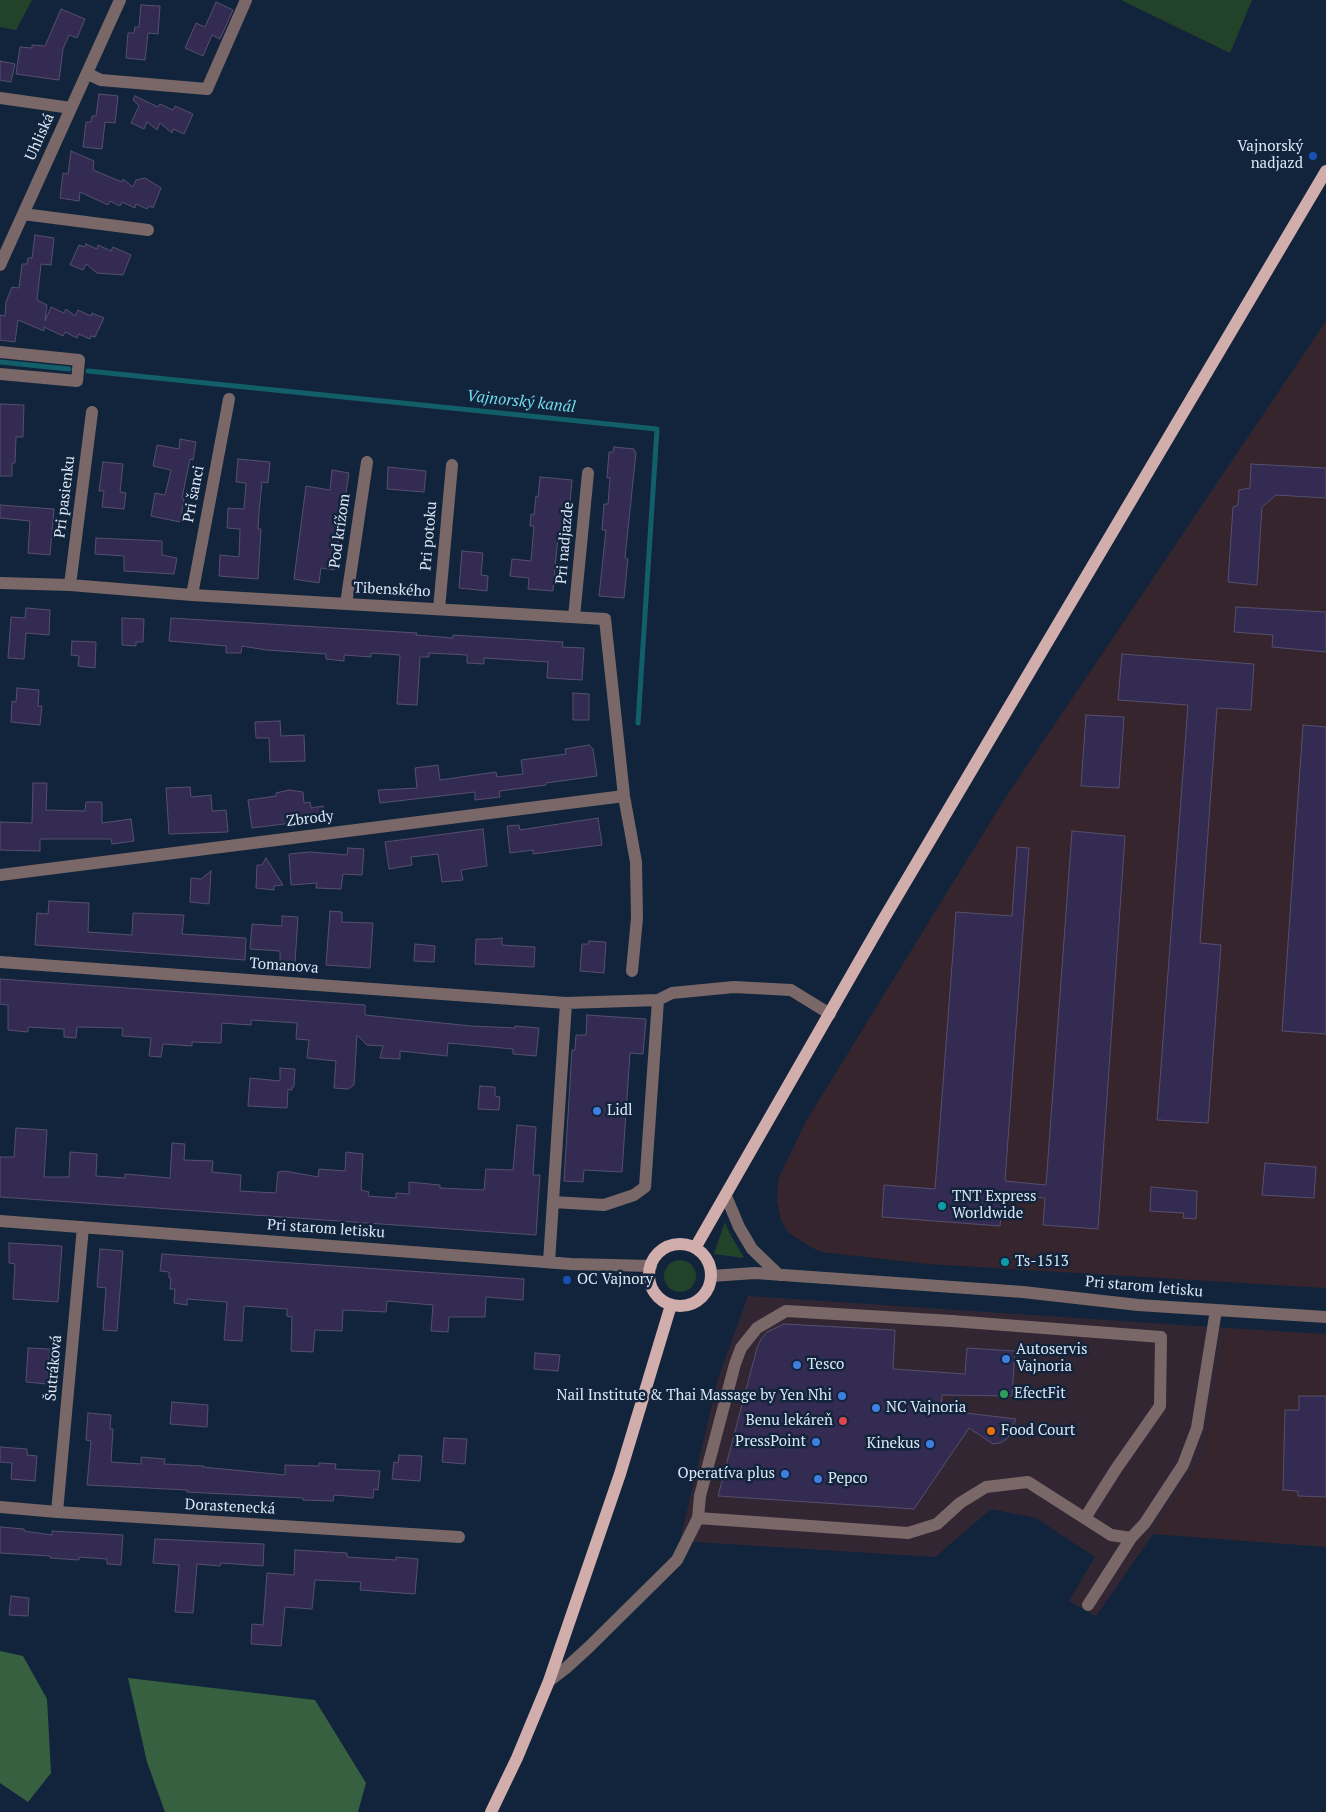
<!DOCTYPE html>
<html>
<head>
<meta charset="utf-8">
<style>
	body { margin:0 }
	canvas { display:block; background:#12243b }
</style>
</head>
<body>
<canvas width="1326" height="1812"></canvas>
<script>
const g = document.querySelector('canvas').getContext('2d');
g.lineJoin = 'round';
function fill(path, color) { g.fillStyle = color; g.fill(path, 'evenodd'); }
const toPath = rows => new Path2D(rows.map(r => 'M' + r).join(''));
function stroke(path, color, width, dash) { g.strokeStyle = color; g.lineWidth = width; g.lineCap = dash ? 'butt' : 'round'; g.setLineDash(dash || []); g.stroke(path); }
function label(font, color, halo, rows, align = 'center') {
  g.font = font + ' "PT Serif",serif'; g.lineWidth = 5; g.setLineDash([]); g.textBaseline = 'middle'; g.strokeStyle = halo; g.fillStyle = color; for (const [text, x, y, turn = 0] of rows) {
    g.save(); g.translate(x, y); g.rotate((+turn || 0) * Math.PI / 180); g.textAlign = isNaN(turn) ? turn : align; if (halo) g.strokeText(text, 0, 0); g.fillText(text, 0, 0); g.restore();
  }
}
fill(toPath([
	[748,1296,1226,1328,1203,1456,1153,1534,1096,1616,1069,1601,1095,1557,1036,1518,991,1509,935,1557,680,1541,718,1379]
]), '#332633');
fill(toPath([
	[1326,321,1326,1288,928,1264,821,1252,809,1246,788,1232,781,1220,777,1200,778,1180,805,1123,1004,800],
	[1226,1328,1326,1334,1326,1547,1153,1534,1203,1456]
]), '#36252d');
fill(toPath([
	[0,0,32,0,16,30,0,27],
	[1121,0,1252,0,1230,53],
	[725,1222,728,1230,744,1258,714,1254],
	'664 1276a16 16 0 1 1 32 0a16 16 0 1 1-32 0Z'
]), '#22432a');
fill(toPath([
	[0,1651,23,1656,47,1699,51,1773,28,1802,0,1783],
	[128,1678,315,1700,366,1783,358,1812,165,1812,147,1762]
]), '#36603f');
stroke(toPath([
	[0,362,69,369],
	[88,371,657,429,638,723]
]), '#125e69', 5);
const building = toPath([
	[216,2,233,10,220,39,212,35,203,56,185,48,196,23,205,27,216,2],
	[141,5,160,6,158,34,148,33,145,60,126,58,128,33,134,33,135,27,139,27,141,5],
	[61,9,85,19,77,38,69,35,63,49,59,80,16,74,20,47,32,48,32,45,45,46,61,9],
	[0,61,15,64,11,82,0,80,0,61],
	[99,94,118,96,115,123,105,122,102,149,83,147,86,122,91,122,92,116,96,116,99,94],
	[135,96,158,107,160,104,173,110,175,106,193,114,184,134,173,129,172,133,160,123,157,130,147,122,144,129,131,123,139,106,133,100,135,96],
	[71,151,94,161,93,170,122,182,123,179,133,187,136,180,145,178,161,188,153,208,149,206,147,209,136,204,135,208,122,202,120,206,110,201,108,205,80,192,79,201,60,198,63,173,68,174,71,151],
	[35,235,54,238,51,265,41,264,37,300,47,305,45,321,51,307,64,313,66,309,75,316,78,310,91,316,92,313,104,318,95,337,91,336,90,339,79,334,77,338,65,332,63,336,44,327,44,331,18,320,15,342,0,340,0,315,5,316,6,302,12,287,19,288,22,264,27,264,28,258,32,258,35,235],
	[86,244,97,249,98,245,111,251,113,247,131,255,123,275,97,273,86,264,83,270,70,265,79,245,85,247,86,244],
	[0,404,24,405,23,437,16,437,15,463,12,463,12,476,0,476,0,404],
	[180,439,196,442,193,460,190,459,182,498,184,499,180,522,151,516,155,493,165,495,171,470,153,466,157,445,179,449,180,439],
	[614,447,634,449,634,452,636,452,625,558,628,559,624,598,599,596,606,530,602,530,604,504,608,504,610,478,607,478,609,452,613,452,614,447],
	[238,459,270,462,268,483,262,482,259,512,258,529,261,529,258,579,219,576,220,555,239,557,240,529,227,528,228,508,244,509,246,483,236,482,238,459],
	[103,462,123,464,120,492,126,493,124,509,102,507,104,491,99,491,103,462],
	[1251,464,1326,468,1326,498,1276,495,1262,507,1257,585,1228,582,1233,507,1238,505,1239,490,1250,488,1251,464],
	[388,467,426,471,424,492,387,489,388,467],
	[332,470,349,473,334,570,321,568,319,583,294,579,306,486,330,490,332,470],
	[540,477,572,480,567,536,558,536,553,591,528,589,529,578,510,576,512,559,531,561,534,526,530,526,531,514,534,515,536,496,538,497,540,477],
	[0,505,54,509,50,555,28,553,30,521,0,518,0,505],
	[96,538,162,541,162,555,177,558,174,574,124,571,124,556,95,554,96,538],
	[462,551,483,553,481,575,488,576,487,591,459,588,462,551],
	[1236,607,1326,612,1326,652,1272,647,1273,635,1234,632,1236,607],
	[26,608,50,610,49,635,26,633,24,659,8,658,11,617,25,618,26,608],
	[122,618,144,619,143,642,136,642,136,646,122,645,122,618],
	[171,618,417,633,416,635,453,638,453,635,563,642,562,647,584,648,582,680,547,678,548,662,484,658,484,664,467,663,467,655,429,653,429,657,420,657,417,705,397,704,400,655,371,653,371,657,344,655,344,661,326,659,326,654,266,650,242,646,241,653,226,653,226,646,169,641,171,618],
	[72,641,96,642,95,668,78,666,79,656,71,655,72,641],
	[1122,654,1254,664,1251,710,1217,708,1200,943,1221,945,1208,1123,1157,1120,1188,705,1118,700,1122,654],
	[17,688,39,690,38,706,42,706,40,725,11,722,12,701,16,702,17,688],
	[573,693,589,694,589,720,573,720,573,693],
	[1086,715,1124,717,1119,788,1081,786,1086,715],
	[280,721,281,736,304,735,305,761,270,762,269,738,256,738,255,722,280,721],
	[1303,725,1326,727,1326,1034,1282,1031,1303,725],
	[589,745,593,749,597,776,546,783,546,785,499,791,500,797,475,800,475,792,380,803,378,790,417,788,415,768,438,765,440,780,496,772,497,777,523,774,521,760,566,754,565,749,589,745],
	[33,783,47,783,46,810,85,811,86,802,102,802,102,823,131,819,134,841,112,844,111,839,40,839,40,851,0,850,0,822,32,823,33,783],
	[190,787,191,797,211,795,212,811,226,810,228,832,169,834,166,788,190,787],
	[289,790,303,792,304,803,310,802,311,808,323,806,324,819,252,828,248,800,276,796,276,793,289,790],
	[598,818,602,845,533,854,533,850,510,853,507,826,519,825,520,830,598,818],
	[483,829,487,866,461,870,463,880,442,882,438,854,411,857,412,865,389,869,385,842,483,829],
	[1072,831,1125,836,1098,1229,1043,1225,1045,1198,1003,1195,1000,1226,882,1217,884,1185,935,1189,956,912,1012,916,1017,847,1029,848,1005,1181,1046,1185,1072,831],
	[348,848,364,849,362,875,343,874,341,889,316,888,317,883,291,885,289,854,310,852,347,855,348,848],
	[266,858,283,885,274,886,274,890,256,888,257,865,262,865,266,858],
	[211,871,209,904,190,902,191,878,201,879,211,871],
	[49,901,89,903,88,932,132,935,133,913,184,915,182,934,246,938,245,960,35,945,37,913,48,914,49,901],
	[330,911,342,912,342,922,373,923,370,968,326,965,330,911],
	[282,916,298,917,295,963,280,962,280,951,250,949,252,924,282,926,282,916],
	[502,938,502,945,535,947,534,967,475,964,476,939,491,939,502,938],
	[589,941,606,942,604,973,580,971,582,944,589,944,589,941],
	[415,944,435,946,434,962,414,961,415,944],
	[0,979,365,1005,365,1015,471,1026,515,1028,515,1026,539,1028,536,1056,513,1054,513,1049,448,1043,447,1056,400,1051,400,1059,380,1058,383,1046,367,1045,357,1035,354,1085,348,1089,334,1088,336,1061,307,1058,309,1040,296,1039,297,1023,251,1020,251,1025,222,1023,221,1043,192,1042,192,1046,163,1044,161,1057,149,1056,151,1038,122,1036,123,1028,77,1027,76,1038,64,1037,64,1029,28,1027,28,1032,8,1030,8,1005,0,1004,0,979],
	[587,1015,646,1019,643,1054,630,1053,622,1172,584,1170,583,1182,564,1181,572,1050,575,1050,576,1035,586,1035,587,1015],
	[280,1068,295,1069,294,1087,292,1087,292,1090,288,1089,287,1108,248,1106,250,1078,280,1081,280,1068],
	[480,1086,495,1087,495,1096,500,1097,499,1110,478,1109,480,1086],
	[517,1125,536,1127,533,1175,540,1175,536,1235,0,1197,0,1157,14,1157,16,1128,47,1130,44,1177,69,1177,70,1152,97,1154,96,1176,125,1178,125,1174,170,1178,172,1143,185,1144,184,1160,213,1161,212,1172,241,1175,240,1191,276,1193,278,1172,285,1171,318,1177,319,1169,345,1171,346,1152,363,1154,361,1190,369,1192,368,1196,396,1198,396,1193,409,1194,409,1182,440,1185,440,1188,484,1190,486,1169,513,1170,517,1125],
	[1265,1163,1316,1167,1314,1198,1262,1195,1265,1163],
	[1151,1187,1197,1191,1196,1219,1183,1218,1184,1213,1150,1211,1151,1187],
	[9,1243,62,1246,58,1302,13,1299,15,1264,9,1263,9,1243],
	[100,1249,123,1251,117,1331,103,1330,106,1288,97,1287,100,1249],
	[162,1254,524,1279,523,1300,486,1297,485,1317,449,1317,448,1332,431,1331,433,1305,387,1301,386,1312,343,1310,342,1331,315,1330,313,1352,291,1351,292,1317,287,1316,287,1309,244,1306,242,1341,224,1340,227,1302,187,1299,187,1305,174,1303,175,1289,170,1289,171,1278,169,1278,169,1272,160,1271,162,1254],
	[784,1324,895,1330,893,1369,965,1374,967,1348,1015,1351,1012,1396,942,1395,941,1410,1016,1419,1008,1438,1000,1443,993,1444,969,1428,914,1509,718,1496,757,1348,761,1339,767,1332,784,1324],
	[28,1348,50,1349,47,1384,26,1382,28,1348],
	[535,1353,560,1355,558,1371,534,1369,535,1353],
	[1299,1396,1326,1396,1326,1497,1298,1496,1298,1491,1283,1490,1285,1410,1299,1410,1299,1396],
	[172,1402,208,1405,207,1427,170,1424,172,1402],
	[88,1413,111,1415,110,1429,113,1429,111,1462,141,1464,141,1457,165,1459,164,1464,204,1466,203,1467,285,1475,285,1465,319,1466,319,1463,336,1464,335,1469,380,1471,378,1490,374,1489,373,1498,334,1495,333,1501,303,1500,303,1498,206,1493,187,1492,187,1490,87,1485,91,1441,86,1440,88,1413],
	[444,1438,467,1439,465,1464,442,1462,444,1438],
	[0,1447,27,1449,27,1455,37,1456,35,1481,11,1479,12,1463,0,1462,0,1447],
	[399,1455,422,1456,420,1481,392,1479,394,1462,398,1463,399,1455],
	[0,1527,24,1529,24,1531,52,1535,52,1531,123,1535,121,1565,107,1564,107,1559,79,1557,79,1560,50,1558,50,1556,0,1553,0,1527],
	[155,1539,264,1544,263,1566,221,1563,220,1566,197,1564,193,1613,175,1612,179,1565,153,1563,155,1539],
	[295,1550,347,1553,347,1557,396,1560,396,1557,418,1559,415,1594,360,1590,361,1582,315,1580,312,1609,285,1607,281,1646,251,1644,252,1624,263,1625,267,1573,294,1575,295,1550],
	[11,1596,29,1598,28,1616,9,1615,11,1596]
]);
fill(building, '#342b53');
stroke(building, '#554f6d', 1);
stroke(toPath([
	[88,74,101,80,207,89,246,0],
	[0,98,71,108],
	[23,214,148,230],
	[0,265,120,0],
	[0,352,79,360,77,381,0,374],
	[0,583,70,585,192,595,605,619,624,796,636,862,637,918,632,971],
	[70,585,92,412],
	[192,595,229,399],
	[346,604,367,462],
	[439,609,452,465],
	[574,617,588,473],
	[0,875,624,796],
	[0,962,566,1003,658,1000],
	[726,1196,739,1227,752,1249,779,1275],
	[553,1202,604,1205,634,1195,645,1187,658,1000,672,993,734,987,791,990,830,1014],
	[0,1221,571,1264,651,1266],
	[549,1262,566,1003],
	[711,1276,755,1273,1023,1292,1138,1305,1326,1317],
	[0,1507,57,1512,459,1537],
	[57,1512,83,1227],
	[698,1518,908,1533,937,1524,960,1503,986,1487,1028,1482,1111,1535,1131,1538,1145,1523,1183,1465,1197,1428,1216,1310],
	[1088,1605,1131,1538],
	[549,1681,566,1668,589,1647,677,1560,698,1518,700,1496,735,1364,741,1348,757,1328,786,1311,952,1321,1161,1337,1160,1406,1116,1469,1085,1518]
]), '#796867', 12);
stroke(toPath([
	'649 1275a31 31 0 1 1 62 0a31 31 0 1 1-62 0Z',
	[695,1248,883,920,1326,171],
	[491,1812,517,1758,549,1681,620,1474,671,1305]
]), '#d1adab', 12);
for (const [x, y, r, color] of [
	[1313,156,5,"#1a4fb4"],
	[597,1111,5,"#3f7fe0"],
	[942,1206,5,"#0f9aa8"],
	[1005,1262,5,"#0f9aa8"],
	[567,1280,5,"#1a4fb4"],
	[1006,1359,5,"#3f7fe0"],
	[797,1365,5,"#3f7fe0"],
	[1004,1394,5,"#2e9e5b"],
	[842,1396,5,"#3f7fe0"],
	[876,1408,5,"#3f7fe0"],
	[843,1421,5,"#e0444e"],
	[991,1431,5,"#e8710a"],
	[816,1442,5,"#3f7fe0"],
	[930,1444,5,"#3f7fe0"],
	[785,1474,5,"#3f7fe0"],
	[818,1479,5,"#3f7fe0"]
]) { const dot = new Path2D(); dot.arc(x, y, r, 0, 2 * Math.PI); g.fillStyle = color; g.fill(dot); stroke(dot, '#12243b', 2); }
label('15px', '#dbe7f6', '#12243b', [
	["Uhliská",40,137,-66],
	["Pri šanci",194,494,-79],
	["Pri pasienku",65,497,-83],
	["Pod krížom",340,531,-82],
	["Pri potoku",429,536,-85],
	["Pri nadjazde",565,543,-85],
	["Tibenského",392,590,3],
	["Zbrody",310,819,-7],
	["Tomanova",284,966,4],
	["Pri starom letisku",326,1229,4],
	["Pri starom letisku",1144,1287,5],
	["Šutráková",54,1368,-85],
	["Dorastenecká",230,1507,3]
]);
label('15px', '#dbe7f6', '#12243b', [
	["Vajnorský",1303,147,"right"],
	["nadjazd",1303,164,"right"],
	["Lidl",607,1111],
	["TNT Express",952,1197],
	["Worldwide",952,1214],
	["Ts-1513",1015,1262],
	["OC Vajnory",577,1280],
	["Autoservis",1016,1350],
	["Vajnoria",1016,1367],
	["Tesco",807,1365],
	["EfectFit",1014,1394],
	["Nail Institute & Thai Massage by Yen Nhi",832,1396,"right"],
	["NC Vajnoria",886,1408],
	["Benu lekáreň",833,1421,"right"],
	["Food Court",1001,1431],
	["PressPoint",806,1442,"right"],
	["Kinekus",920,1444,"right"],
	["Operatíva plus",775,1474,"right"],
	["Pepco",828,1479]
], 'left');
label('italic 16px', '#72dcee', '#12243b', [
	["Vajnorský kanál",521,402,6]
]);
</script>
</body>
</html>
